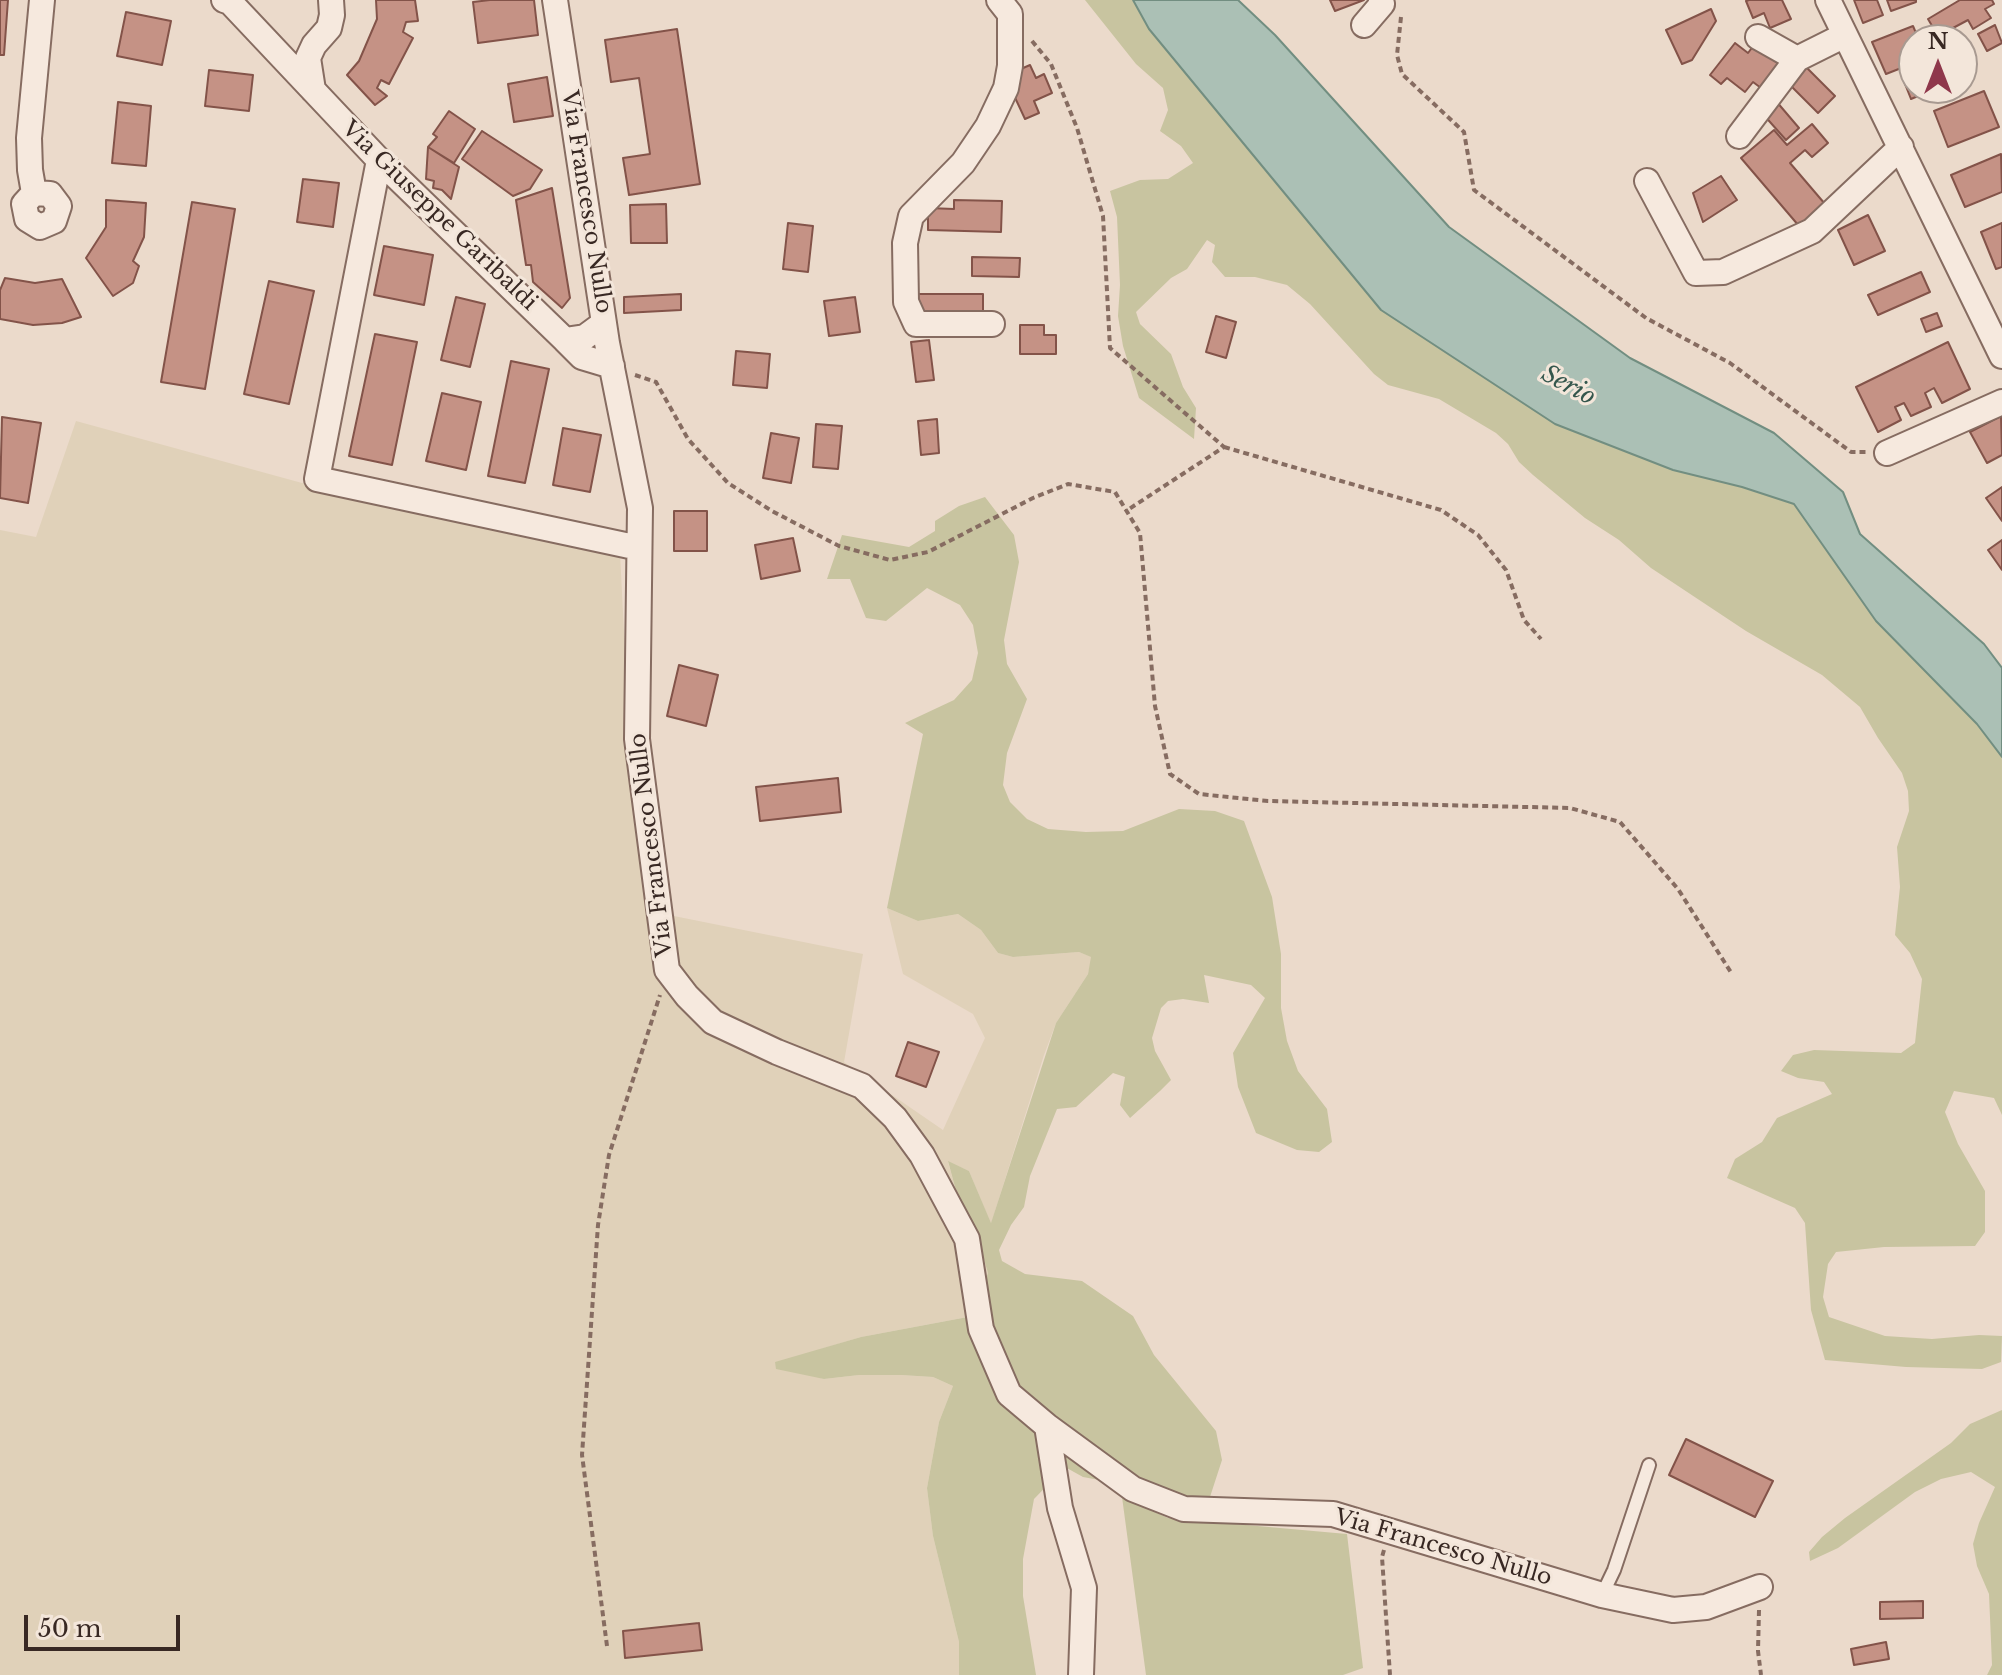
<!DOCTYPE html>
<html>
<head>
<meta charset="utf-8">
<style>
	body { margin:0 }
	#map { position:relative; width:2002px; height:1675px; overflow:hidden; background:#ebdacb; font-family:"Libre Baskerville",serif }
	canvas { display:block }
	.north { position:absolute; left:1898px; top:24px; width:80px; height:80px; box-sizing:border-box; background:#f3e6da; border:2px solid #a89a91; border-radius:50%; rotate:0deg; font-size:22px; font-weight:700; line-height:32px; text-align:center; color:#382823 }
	.north::after { content:''; display:block; margin:auto; width:28px; height:36px; background:#8f374b; clip-path:polygon(50% 0,100% 100%,50% 72%,0 100%) }
	.scale { position:absolute; left:24px; top:1615px; width:156px; height:36px; box-sizing:border-box; border:4px solid #382823; border-top:0; padding-left:10px; font-size:24px; line-height:28px; white-space:nowrap; color:#382823; -webkit-text-stroke:6px #f3e6da; paint-order:stroke }
</style>
</head>
<body>
<div id="map">
<canvas width="2002" height="1675"></canvas>
<div class="north">N</div>
<div class="scale">50 m</div>
</div>
<script>
const g = document.querySelector('canvas').getContext('2d');
g.lineJoin = 'round';
function fill(path, color) { g.fillStyle = color; g.fill(path, 'evenodd'); }
const toPath = rows => new Path2D(rows.map(r => 'M' + r).join(''));
function stroke(path, color, width, dash) { g.strokeStyle = color; g.lineWidth = width; g.lineCap = dash ? 'butt' : 'round'; g.setLineDash(dash || []); g.stroke(path); }
function label(font, color, halo, rows, align = 'center') {
  g.font = font + ' "Libre Baskerville",serif'; g.lineWidth = 6; g.setLineDash([]); g.textBaseline = 'middle'; g.strokeStyle = halo; g.fillStyle = color; for (const [text, x, y, turn = 0] of rows) {
    g.save(); g.translate(x, y); g.rotate((+turn || 0) * Math.PI / 180); g.textAlign = isNaN(turn) ? turn : align; if (halo) g.strokeText(text, 0, 0); g.fillText(text, 0, 0); g.restore();
  }
}
fill(toPath([
	[76,421,302,483,620,553,629,732,649,911,863,954,844,1062,943,1130,985,1038,973,1014,903,974,887,908,918,921,958,914,981,930,998,953,1013,957,1079,952,1092,957,1088,974,1056,1023,1044,1055,991,1224,969,1171,948,1162,955,1187,976,1233,988,1273,973,1316,861,1337,775,1363,824,1379,859,1375,901,1375,933,1377,953,1386,939,1422,927,1488,933,1536,959,1642,959,1675,0,1675,0,530,36,537]
]), '#e0d1b9');
fill(toPath([
	[1085,0,1133,0,1149,29,1555,424,1673,470,1742,487,1795,504,1876,621,1977,724,2002,757,2002,1115,1994,1098,1954,1091,1945,1112,1958,1144,1985,1191,1985,1232,1975,1246,1884,1247,1836,1252,1828,1264,1823,1297,1829,1317,1885,1336,1932,1339,1979,1335,2002,1336,2001,1362,1982,1369,1906,1367,1825,1360,1811,1310,1805,1223,1795,1208,1727,1178,1735,1159,1762,1142,1777,1118,1832,1094,1824,1082,1798,1078,1781,1071,1793,1055,1814,1050,1901,1053,1915,1043,1922,979,1910,953,1895,935,1900,887,1897,847,1909,811,1908,791,1902,773,1878,738,1860,707,1822,675,1746,631,1651,568,1619,540,1585,518,1533,475,1519,462,1508,444,1496,433,1439,399,1388,385,1374,374,1310,304,1287,285,1255,277,1225,277,1212,262,1215,245,1207,240,1187,269,1171,278,1136,312,1140,324,1171,354,1183,387,1196,408,1194,439,1139,398,1123,346,1118,316,1120,285,1117,217,1110,191,1140,180,1168,179,1193,163,1181,146,1160,131,1168,110,1163,88,1136,64],
	[985,497,1014,535,1019,562,1004,640,1007,664,1027,699,1007,753,1003,785,1010,802,1027,819,1048,829,1086,832,1123,831,1179,809,1215,811,1244,821,1272,897,1281,954,1281,1008,1287,1041,1298,1071,1327,1109,1332,1142,1319,1152,1297,1150,1256,1133,1238,1087,1233,1053,1265,998,1251,985,1204,975,1209,1003,1183,999,1168,1001,1161,1008,1152,1038,1155,1051,1171,1080,1160,1091,1130,1118,1120,1105,1125,1077,1113,1073,1076,1107,1057,1109,1030,1176,1024,1207,1011,1225,999,1250,1002,1261,1025,1274,1082,1281,1133,1316,1154,1355,1216,1431,1222,1460,1209,1500,1083,1477,1065,1467,1034,1499,1023,1559,1023,1596,1036,1675,959,1675,959,1642,933,1536,927,1488,939,1422,953,1386,933,1377,901,1375,859,1375,824,1379,776,1369,775,1362,861,1337,973,1316,988,1273,976,1233,955,1187,948,1161,969,1171,991,1223,1056,1023,1088,974,1091,957,1079,952,1013,957,998,953,981,930,958,914,918,921,887,908,923,734,905,723,954,700,972,680,978,653,973,625,960,605,927,588,886,621,866,618,850,579,827,579,842,535,909,547,935,531,935,521,959,506],
	[2002,1410,2002,1675,1987,1675,1992,1665,1989,1594,1977,1566,1973,1544,1979,1523,1995,1487,1971,1472,1941,1479,1915,1492,1838,1548,1810,1561,1809,1552,1822,1537,1845,1518,1951,1443,1970,1424],
	[1122,1497,1168,1518,1347,1534,1363,1668,1343,1675,1146,1675]
]), '#c8c4a0');
const water = toPath([
	[1133,0,1238,0,1275,35,1449,227,1630,358,1774,433,1843,492,1860,534,1984,644,2002,668,2002,757,1977,724,1876,621,1794,504,1742,487,1673,470,1555,424,1381,310,1149,29,1133,0]
]);
fill(water, '#abc0b5');
stroke(water, '#728e81', 2);
const building = toPath([
	[0,0,8,0,4,55,0,55,0,0],
	[376,0,415,0,418,21,406,22,403,32,413,38,389,84,381,80,377,88,387,96,375,105,347,75,359,61,377,19,376,0],
	[490,0,534,0,538,35,478,43,473,2,490,0],
	[1330,0,1364,0,1335,11,1330,0],
	[1749,0,1782,0,1791,19,1770,28,1764,13,1753,18,1746,1,1749,0],
	[1854,0,1877,0,1883,15,1863,23,1854,0],
	[1887,0,1916,0,1916,2,1891,11,1887,0],
	[1960,0,1992,0,1994,4,1985,9,1991,18,1973,29,1968,20,1938,36,1928,19,1960,0],
	[1711,9,1716,21,1692,60,1682,64,1666,30,1711,9],
	[126,12,171,21,162,65,117,56,126,12],
	[1995,25,2002,43,1987,51,1978,34,1995,25],
	[1913,26,1919,40,1914,40,1914,63,1886,74,1872,42,1913,26],
	[677,29,700,184,629,195,623,158,650,154,639,78,611,82,605,40,677,29],
	[1735,43,1748,53,1754,45,1780,65,1761,88,1753,82,1745,92,1727,78,1721,84,1710,75,1735,43],
	[1801,62,1835,96,1818,113,1784,79,1801,62],
	[1030,65,1036,78,1044,74,1052,93,1034,101,1039,113,1025,119,1011,89,1019,86,1014,72,1030,65],
	[1914,68,1914,88,1937,88,1911,99,1901,74,1914,68],
	[209,70,253,75,249,111,205,106,209,70],
	[547,77,553,116,514,122,508,84,547,77],
	[1984,91,1999,127,1948,147,1934,111,1984,91],
	[1776,101,1799,128,1786,140,1762,113,1776,101],
	[118,102,151,106,146,166,112,163,118,102],
	[449,111,475,129,454,163,428,147,437,137,433,134,449,111],
	[1812,124,1828,143,1812,157,1805,150,1790,163,1825,204,1799,226,1741,158,1774,130,1787,145,1812,124],
	[482,131,542,170,530,189,513,196,462,159,482,131],
	[428,147,459,167,451,199,442,190,433,188,434,181,426,179,428,147],
	[2001,154,2002,192,1965,207,1951,175,2001,154],
	[1721,176,1737,200,1703,222,1693,193,1721,176],
	[303,179,339,183,333,227,297,222,303,179],
	[552,188,570,298,562,308,533,282,531,265,526,265,516,200,552,188],
	[106,200,146,203,144,237,133,261,139,266,133,283,113,296,86,258,106,227,106,200],
	[954,200,1002,201,1001,232,928,230,928,208,954,209,954,200],
	[192,202,235,209,205,389,161,382,192,202],
	[666,204,667,243,631,243,630,205,666,204],
	[1868,215,1885,251,1854,265,1838,230,1868,215],
	[788,223,813,226,808,272,783,269,788,223],
	[2002,223,2002,267,1996,269,1981,232,2002,223],
	[384,246,433,255,424,305,374,295,384,246],
	[972,257,1020,258,1019,277,972,276,972,257],
	[1921,272,1930,292,1878,315,1868,295,1921,272],
	[5,278,35,283,62,279,81,317,62,323,33,325,0,319,0,290,5,278],
	[269,281,314,291,289,404,244,394,269,281],
	[681,294,681,310,624,313,624,297,681,294],
	[916,294,983,294,983,312,916,312,916,294],
	[456,297,485,304,470,367,441,360,456,297],
	[855,297,860,332,829,336,824,301,855,297],
	[1937,313,1942,326,1926,332,1921,319,1937,313],
	[1216,316,1236,322,1226,358,1206,352,1216,316],
	[1020,325,1044,325,1044,335,1056,335,1056,354,1020,354,1020,325],
	[375,334,417,342,392,465,349,456,375,334],
	[929,340,934,380,916,382,911,342,929,340],
	[1948,342,1970,389,1942,403,1934,388,1925,393,1931,407,1911,416,1904,403,1895,407,1901,420,1878,432,1856,387,1948,342],
	[736,351,770,354,767,388,733,385,736,351],
	[511,361,549,369,525,483,488,476,511,361],
	[442,393,481,402,466,470,426,461,442,393],
	[2001,416,2002,455,1987,463,1970,432,2001,416],
	[2,417,41,423,28,503,0,498,2,417],
	[937,419,939,453,921,455,918,421,937,419],
	[816,424,842,426,838,469,813,467,816,424],
	[563,428,601,435,590,492,553,485,563,428],
	[771,433,799,438,791,483,763,478,771,433],
	[2002,487,2002,521,1986,498,2002,487],
	[674,511,707,511,707,551,674,551,674,511],
	[793,538,800,571,761,579,755,545,793,538],
	[2002,540,2002,570,1988,550,2002,540],
	[679,665,718,675,706,726,667,716,679,665],
	[838,778,841,812,760,821,756,787,838,778],
	[908,1042,939,1052,926,1087,896,1076,908,1042],
	[1686,1439,1773,1481,1755,1517,1669,1475,1686,1439],
	[1923,1601,1923,1618,1880,1619,1880,1602,1923,1601],
	[699,1623,702,1650,625,1658,623,1631,699,1623],
	[1886,1642,1889,1659,1854,1665,1851,1649,1886,1642]
]);
fill(building, '#c59285');
stroke(building, '#835349', 2);
const lane = toPath([
	[1602,1595,1614,1570,1649,1465]
]);
const street = toPath([
	[224,0,230,2,379,160,565,340],
	[555,0,607,343,640,508,637,739,667,970,687,996,713,1022,777,1052,862,1086,895,1118,922,1155,967,1239,981,1329,1009,1394,1047,1426,1133,1489,1184,1509,1333,1514,1602,1595,1673,1610,1706,1607,1760,1587],
	[1828,0,2002,356],
	[1364,25,1382,4,1381,0],
	[1758,37,1797,59],
	[313,90,308,58,314,45,329,28,332,15,331,0],
	[1739,136,1797,59,1845,35],
	[379,160,317,479,639,548],
	[1647,181,1696,273,1723,272,1812,231,1901,147],
	[34,193,30,170,29,138,42,0],
	[34,193,50,194,59,206,54,221,40,227,27,219,24,204,34,193],
	[604,323,585,337,565,340,582,357,612,366],
	[992,324,916,324,906,302,905,243,911,216,963,163,988,126,1006,88,1010,66,1010,14,999,0],
	[1887,453,2002,402],
	[1047,1426,1060,1508,1084,1588,1081,1675]
]);
stroke(lane, '#866c61', 16);
stroke(street, '#866c61', 28);
stroke(toPath([
	[1401,17,1397,55,1402,74,1464,132,1474,190,1646,318,1730,363,1851,452,1868,452],
	[1032,41,1051,64,1077,128,1103,216,1110,348,1224,447,1126,511],
	[635,375,656,382,688,439,728,483,772,511,839,546,890,560,928,552,1033,498,1068,484,1115,492,1140,533,1155,706,1170,774,1199,794,1268,801,1570,808,1620,822,1678,889,1732,974],
	[1224,447,1441,510,1478,535,1506,570,1524,620,1541,639],
	[1384,1550,1382,1557,1390,1675],
	[1759,1610,1758,1651,1761,1675],
	[607,1646,582,1455,598,1225,609,1155,660,995]
]), '#866c61', 4, [6, 4]);
stroke(lane, '#f6e9de', 12);
stroke(street, '#f6e9de', 24);
label('22px', '#382823', '#f3e6da', [
	["Via Francesco Nullo",586,202,81],
	["Via Giuseppe Garibaldi",439,216,44],
	["Via Francesco Nullo",652,845,-97],
	["Via Francesco Nullo",1443,1548,16]
]);
label('italic 24px', '#34564c', '#f3e6da', [
	["Serio",1568,386,28]
]);
</script>
</body>
</html>
